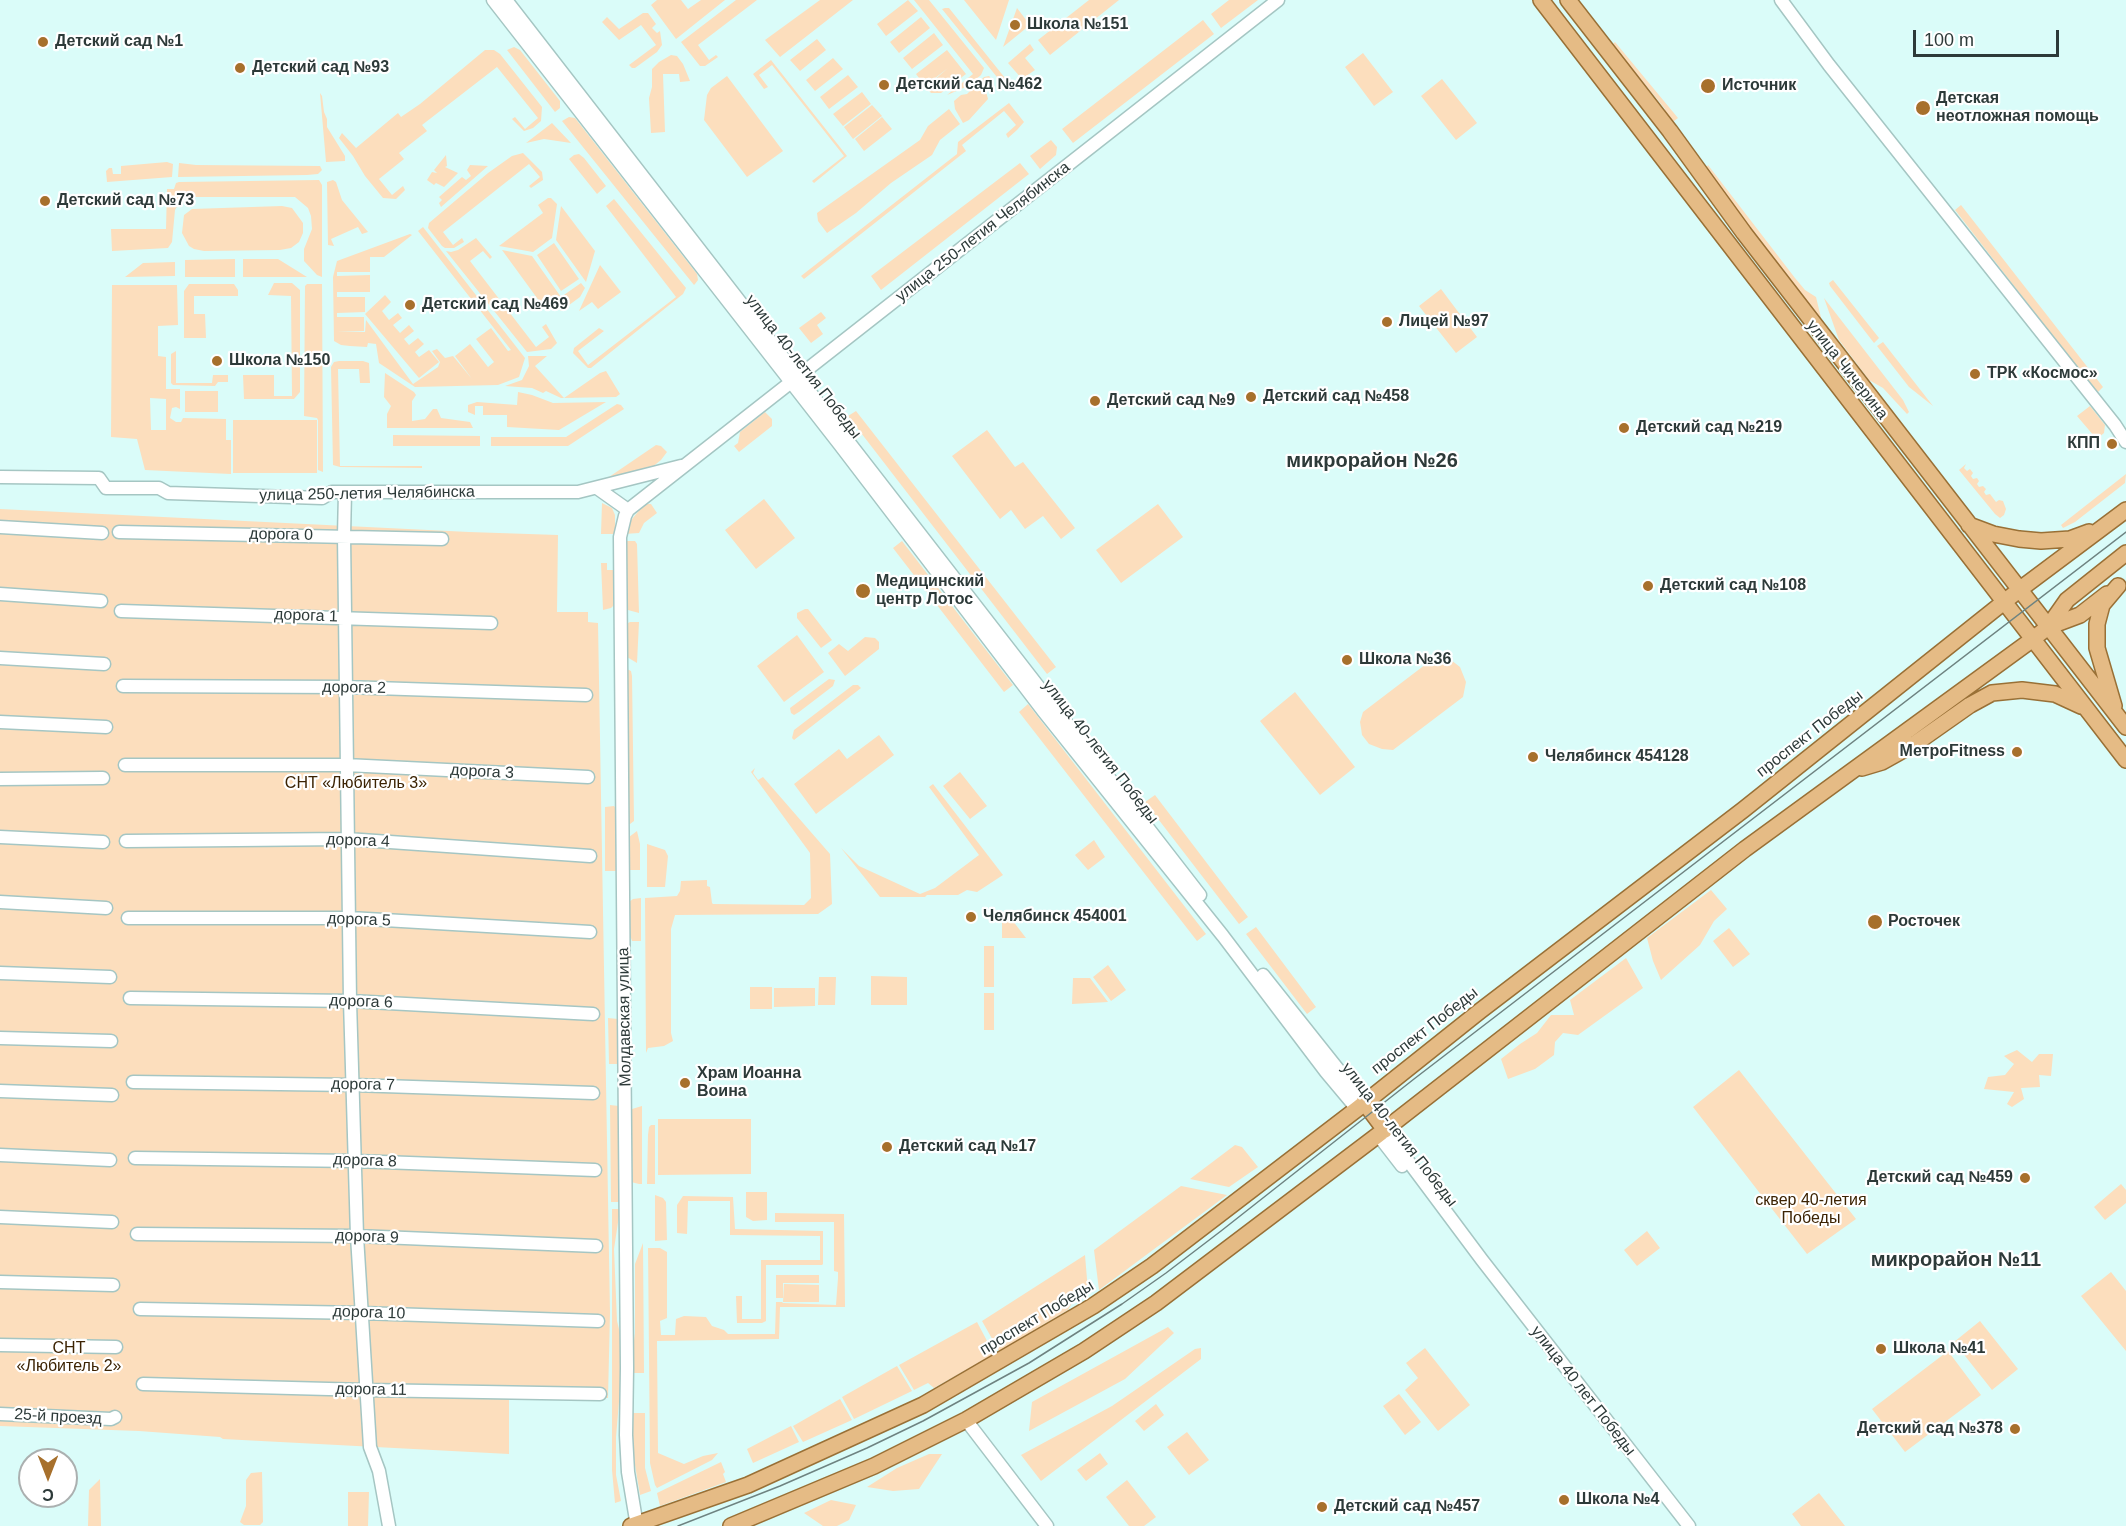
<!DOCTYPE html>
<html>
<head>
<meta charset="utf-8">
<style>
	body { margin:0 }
	#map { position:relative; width:2126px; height:1526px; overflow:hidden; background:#dafcf9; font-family:Arial,sans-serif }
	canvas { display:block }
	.north { position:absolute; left:18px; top:1448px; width:60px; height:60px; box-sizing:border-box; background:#fff; border:2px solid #abb0b0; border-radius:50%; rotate:180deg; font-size:16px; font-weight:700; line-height:24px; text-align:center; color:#2d3a39 }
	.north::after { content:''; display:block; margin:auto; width:21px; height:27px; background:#a7702c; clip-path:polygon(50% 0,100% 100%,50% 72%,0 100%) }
	.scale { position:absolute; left:1913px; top:30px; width:146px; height:27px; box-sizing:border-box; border:3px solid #2d3a39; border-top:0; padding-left:8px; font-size:18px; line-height:21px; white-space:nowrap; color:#2d3a39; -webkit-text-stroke:4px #fff; paint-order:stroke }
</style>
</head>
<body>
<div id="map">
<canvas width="2126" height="1526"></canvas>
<div class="north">С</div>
<div class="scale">100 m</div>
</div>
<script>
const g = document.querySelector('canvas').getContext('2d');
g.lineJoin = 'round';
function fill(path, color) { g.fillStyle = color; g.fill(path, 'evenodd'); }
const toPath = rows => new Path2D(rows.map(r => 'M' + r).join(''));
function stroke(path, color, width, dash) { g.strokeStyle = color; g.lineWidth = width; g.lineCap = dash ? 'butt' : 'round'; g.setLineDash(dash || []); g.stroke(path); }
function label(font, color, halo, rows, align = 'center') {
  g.font = font + ' Arial,sans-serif'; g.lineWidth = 4.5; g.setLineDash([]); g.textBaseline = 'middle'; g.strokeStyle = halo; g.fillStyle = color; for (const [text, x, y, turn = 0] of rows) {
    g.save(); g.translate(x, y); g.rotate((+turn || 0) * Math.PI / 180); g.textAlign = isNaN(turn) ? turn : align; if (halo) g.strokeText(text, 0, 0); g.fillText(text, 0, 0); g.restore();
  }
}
fill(toPath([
	[657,0,681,0,688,9,701,0,725,0,676,39,651,5],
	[736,0,757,0,698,45,709,60,716,55,718,57,705,66,700,66,681,42],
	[820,0,853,0,780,57,765,40],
	[908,0,918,11,886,36,877,24],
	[914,0,929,0,984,68,981,75,968,86,947,95,973,74],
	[964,0,1009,0,996,40],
	[1089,0,1119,0,1050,55,1038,40],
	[1229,0,1258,0,1221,28,1211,14],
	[945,8,949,8,1005,78,1006,82,1005,87,942,9],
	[1017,8,1030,25,1003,47],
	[643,13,648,13,656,24,652,28,657,33,660,31,662,45,657,52,635,68,632,68,629,65,656,45,641,25,619,40,602,22,607,17,619,29],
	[921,17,930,28,899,53,890,42],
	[1203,20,1214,34,1073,143,1062,129],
	[934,33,943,45,912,69,903,58],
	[817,39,826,50,800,71,790,60],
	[1615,42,1678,118,1674,121,1670,121,1664,115,1665,109,1617,50,1613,49,1612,45],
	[1030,44,1034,50,1025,58,1035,70,1022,79,1008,63],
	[514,47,520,50,560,101,560,108,555,112,507,50],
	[485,50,494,50,500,54,542,107,541,121,533,128,524,131,512,119,515,117,525,129,538,118,497,67,422,125,427,131,399,153,404,159,379,179,392,195,403,186,405,190,396,199,383,198,365,176,353,156,339,138,342,133,356,148,398,113,401,117,420,104],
	[947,50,966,74,941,93,931,93,926,87,948,68,925,86,916,74],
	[1363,53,1393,92,1374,106,1345,67],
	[671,55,677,56,683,64,690,81,680,82,679,74,663,74,665,132,651,133,649,98,652,87,652,69,659,62],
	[833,58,843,69,815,91,806,80],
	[771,60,847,156,814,183,812,181,844,156,772,65,759,75,768,87,764,89,753,74],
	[848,75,858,87,829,109,820,97],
	[727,76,783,151,747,177,704,120,707,95,711,88],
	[989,76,994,82,985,88,988,99,969,120,963,123,955,109,954,101,961,95,967,94,984,77],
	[1442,79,1477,123,1456,140,1421,96],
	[862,92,871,104,843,126,833,114],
	[320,93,322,96,324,112,327,119,327,127,345,156,345,161,326,162],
	[1009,103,1024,122,1017,130,1008,138,1006,134,1016,125,1004,111,962,145,966,151,804,279,801,276,957,154,958,142],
	[872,105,882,116,853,139,844,127],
	[949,109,960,124,940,140,932,155,891,183,856,213,827,233,818,221,817,213,920,140,928,126],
	[569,117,575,118,697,274,698,280,695,284,694,285,562,121],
	[882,117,892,129,864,151,855,139],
	[552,123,571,143,544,139,526,143],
	[1051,140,1057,147,1056,155,1040,169,1030,156],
	[523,153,542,172,543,180,531,188,529,186,540,177,529,164,443,232,453,245,462,238,464,242,454,248,445,248,442,246,428,228,429,223,488,173,512,156],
	[446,155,447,166,445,167,458,173,444,187,436,183,434,185,427,180,432,172,437,173,434,170],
	[574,155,579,154,584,158,606,186,597,194,569,159],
	[167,162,173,164,172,177,107,182,106,171,109,168,112,168,113,174,121,174,121,166],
	[179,163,196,165,320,166,322,170,318,174,307,175,178,177],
	[1020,163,1029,174,881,290,871,276],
	[470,165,488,166,441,207,439,203,442,200,439,197,462,177,466,180,471,176,467,170],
	[1708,165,1795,278,1805,290,1816,297,1824,330,1705,169],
	[319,180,322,185,322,277,317,275,304,261,304,249,312,229,311,216,308,208,295,197,188,197,181,200,175,210,172,242,168,248,112,251,111,229,166,229,167,189,174,189,176,183,179,182],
	[333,180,336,182,342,200,368,232,362,234,358,227,331,239,334,246,328,245,327,182],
	[548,198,551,198,557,204,552,238,533,252,499,246,543,213,538,205],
	[614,199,686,288,683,294,673,302,591,368,588,368,573,353,574,348,599,328,604,331,578,351,588,365,676,297,606,206],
	[1961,205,2103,387,2097,393,1955,210],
	[282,206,292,208,303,223,303,233,299,242,291,248,280,250,204,251,194,249,189,246,182,233,184,215,192,209],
	[561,206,595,251,586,282,556,240],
	[423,227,525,358,519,377,498,385,415,387,379,363,376,344,368,343,367,347,350,346,341,345,334,341,333,277,337,261,410,234,412,235,384,257,370,257,370,272,337,272,337,276,370,275,370,292,337,292,337,297,365,297,365,312,337,313,337,317,364,317,364,331,337,332,365,332,366,320,413,384,438,367,440,362,432,351,437,349,445,358,453,356,472,379,455,356,470,344,488,367,494,362,476,339,491,328,508,351,511,350,418,231],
	[476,238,492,257,490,259,483,251,470,261,536,347,549,337,542,327,546,324,557,343,551,349,527,352,446,251,451,252,458,250],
	[554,243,579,279,561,291,537,255],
	[502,250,532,256,561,297,581,283,585,288,580,297,561,311,554,302,545,309],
	[235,259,235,277,185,277,185,260],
	[243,259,278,259,307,277,243,277],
	[175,262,175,276,125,277,143,263],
	[600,265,621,292,598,309,592,302,579,311],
	[1833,280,1879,338,1874,343,1830,286,1829,283],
	[274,283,292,283,300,290,300,392,294,399,244,399,243,375,274,375,274,396,292,396,291,296,268,295],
	[189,284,234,284,238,290,238,296,194,296,194,314,205,314,206,338,184,338,184,291],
	[307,284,322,284,323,472,318,470,318,420,317,418,304,416,305,286],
	[112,285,177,285,178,325,158,326,158,356,166,357,166,389,180,389,180,409,176,407,172,408,170,418,176,422,181,422,183,418,226,419,226,440,231,440,231,474,145,470,137,439,111,437],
	[150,398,166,399,166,430,151,430],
	[1441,289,1477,337,1456,353,1419,306],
	[385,295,391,302,382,311,389,320,398,313,402,318,393,325,400,333,409,325,414,331,404,339,409,345,418,338,424,344,415,352,419,357,429,350,439,362,419,378,365,314],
	[1824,298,1903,400,1909,412,1907,414,1883,388,1869,380,1839,340],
	[821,312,826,318,817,325,823,334,811,343,799,328],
	[1883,342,1933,406,1909,387,1877,346],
	[176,351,176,383,212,383,213,375,228,375,228,382,218,382,215,386,173,385,171,383,171,354],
	[528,356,547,356,535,366,564,398,600,373,606,371,620,394,616,397,561,398,546,391,543,393,532,388,505,386,522,380,529,366],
	[339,361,363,361,369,363,370,383,360,383,359,369,338,369,340,466,422,466,422,468,340,467,333,465,331,367,334,362],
	[385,373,414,392,416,395,412,401,412,421,425,419,433,409,437,409,441,418,470,422,473,428,387,428,387,414,391,406,384,397],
	[185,391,218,391,218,412,185,412],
	[518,392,532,395,553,403,606,402,559,430,507,427,507,415,483,415,483,406,475,406,475,415,468,412,468,405,477,402,517,405],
	[617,404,621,405,624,409,568,446,491,446,491,437,566,437],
	[2090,406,2105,425,2104,433,2088,446,2086,443,2094,436,2077,416],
	[856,411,1056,667,1047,674,848,416],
	[765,412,772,419,772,426,739,452,734,446,738,443,740,432],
	[233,420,317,420,317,473,233,473],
	[987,430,1015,467,1023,462,1075,528,1061,539,1043,516,1025,529,1011,510,1000,519,952,456],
	[393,435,480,436,480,446,393,446],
	[656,445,661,446,667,452,661,460,651,468,612,478,609,477],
	[1966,464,1964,468,1967,471,1970,469,1973,473,1971,476,1973,479,1977,478,1979,481,1977,484,1979,487,1983,486,1986,489,1984,492,1986,495,1990,494,1996,502,1999,500,2003,501,2006,509,2004,515,2000,518,1995,514,1959,470],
	[2126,474,2125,483,2075,522,2063,528,2061,525],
	[764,499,795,538,756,569,725,530],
	[602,503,612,508,615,515,615,534,601,534],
	[647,504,651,504,657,513,644,523,639,533,624,534,632,519,642,507],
	[1158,504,1183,537,1121,583,1096,550],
	[0,509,469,532,558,535,557,612,588,612,588,622,598,623,610,1313,608,1398,509,1396,509,1454,223,1439,220,1437,139,1431,0,1426],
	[623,541,635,541,637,544,639,613,628,610,625,606],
	[902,541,1013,685,1004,692,893,548],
	[601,563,607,563,607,570,614,570,614,605,611,608,603,610],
	[805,609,808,609,832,640,821,648,797,618,797,613],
	[630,622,639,622,637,663,627,657,626,624],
	[797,635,824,672,784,702,757,666],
	[865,637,875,638,879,642,879,649,845,676,828,653,839,644,848,651],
	[1440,657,1451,660,1460,667,1466,682,1463,697,1393,750,1382,749,1369,744,1362,735,1361,728,1360,722,1363,712,1434,658],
	[625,668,631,671,632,676,634,821,630,824,628,824],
	[829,679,835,680,833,686,799,712,794,715,791,713,790,708],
	[853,685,858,685,861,688,794,740,792,738,794,730],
	[1295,692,1355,767,1320,795,1260,721],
	[1028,704,1206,934,1197,941,1019,712],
	[879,735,894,755,816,814,794,784,839,749,847,759],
	[755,768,753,773,758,780,763,777,830,854,832,904,818,914,675,915,671,929,671,1033,673,1041,664,1046,648,1048,646,1053,645,898,677,896,680,891,681,881,707,880,707,886,710,887,712,903,713,904,804,905,811,898,810,853,751,772],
	[960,772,987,806,970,819,943,786],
	[933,784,1003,875,977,892,967,890,958,895,927,895,925,897,880,897,841,848,859,866,920,894,935,888,979,855,929,787],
	[1155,795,1248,917,1239,924,1145,802],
	[614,806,617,810,617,871,605,871,605,807],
	[637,831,640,844,640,870,629,870,629,837],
	[1094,840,1105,857,1088,870,1075,855],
	[647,844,665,850,668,856,665,887,647,887],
	[1711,890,1727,909,1714,921,1700,945,1661,980,1653,961,1647,938],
	[641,898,641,941,632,941,630,935,629,902,633,899],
	[1006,912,1026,938,1002,938,1002,914],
	[1256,927,1316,1007,1307,1014,1246,934],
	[1729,928,1750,954,1733,967,1713,941],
	[984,946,994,946,994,987,984,987],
	[1626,958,1643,988,1578,1035,1563,1033,1555,1042,1554,1055,1535,1069,1508,1079,1501,1059,1520,1044,1537,1033,1551,1015,1574,1015,1570,1000],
	[1108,965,1126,990,1111,1001,1093,977],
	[871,976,907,977,907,1005,871,1005],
	[819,977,836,977,835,1005,818,1005],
	[1073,978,1090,978,1108,1002,1072,1004],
	[750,987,772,987,772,1009,750,1009],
	[774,988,815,988,815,1006,774,1007],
	[984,993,994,993,994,1030,984,1030],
	[608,1018,618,1019,620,1064,609,1064],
	[2017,1050,2032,1062,2039,1054,2053,1054,2051,1076,2039,1075,2040,1087,2021,1088,2024,1099,2012,1107,2007,1104,2014,1092,1984,1089,1988,1077,2005,1075,2014,1064,2004,1056],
	[1739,1070,1856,1219,1807,1254,1693,1107],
	[610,1105,619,1106,621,1202,611,1202],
	[642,1106,642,1184,639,1184,631,1182,630,1112,632,1109],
	[658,1119,751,1119,751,1174,658,1175],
	[651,1125,655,1125,655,1184,647,1184,648,1135,649,1127],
	[1235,1145,1242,1147,1258,1167,1229,1187,1190,1179],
	[2121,1184,2126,1190,2126,1203,2105,1220,2094,1207],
	[1181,1186,1227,1195,1099,1290,1094,1250],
	[746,1192,767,1192,767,1220,753,1221,746,1217],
	[655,1195,663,1198,666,1202,667,1240,655,1241],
	[683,1196,733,1197,735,1229,823,1231,823,1264,822,1265,766,1265,766,1321,762,1323,737,1323,736,1296,742,1296,742,1319,761,1319,761,1260,820,1260,820,1236,730,1235,730,1201,688,1201,687,1234,677,1233,677,1205],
	[612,1209,620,1209,614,1249,617,1321,622,1341,620,1390,616,1437,616,1475,621,1501,615,1503,612,1470],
	[775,1213,844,1214,845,1307,780,1307,779,1339,657,1341,658,1453,684,1464,703,1456,718,1453,712,1460,657,1488,655,1485,650,1463,648,1248,660,1248,667,1252,667,1318,660,1321,661,1335,675,1335,676,1319,684,1316,706,1317,712,1326,724,1330,728,1334,775,1334,776,1302,782,1302,783,1303,836,1305,838,1278,838,1272,834,1271,834,1222,775,1222],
	[1647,1231,1660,1248,1637,1266,1624,1250],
	[643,1243,644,1373,633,1373,631,1364,635,1333,635,1264],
	[1085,1255,1088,1291,1072,1303,1068,1310,999,1351,982,1321],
	[2111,1272,2126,1291,2126,1351,2081,1296],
	[776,1275,819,1275,819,1283,783,1283,783,1298,776,1298],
	[784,1284,819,1285,819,1302,783,1302],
	[1980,1321,2018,1369,1992,1390,1954,1342],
	[977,1322,994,1354,934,1388,928,1383,914,1390,899,1365],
	[1168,1327,1174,1333,1125,1379,1029,1431,1032,1402],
	[1201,1348,1201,1359,1041,1481,1021,1455,1112,1406,1195,1349],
	[1425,1348,1470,1405,1438,1431,1405,1390,1418,1378,1406,1363],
	[1948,1351,1981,1395,1905,1452,1872,1409],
	[897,1366,912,1391,854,1419,842,1397],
	[1399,1394,1421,1422,1405,1435,1383,1406],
	[840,1399,852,1420,803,1442,793,1426],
	[1156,1404,1164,1415,1144,1431,1135,1421],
	[632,1413,645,1413,645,1468,651,1491,640,1495,632,1447],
	[791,1426,799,1442,753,1463,747,1449],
	[1187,1432,1209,1460,1189,1475,1167,1447],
	[1100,1453,1108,1464,1086,1481,1077,1470],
	[929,1454,942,1454,919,1489,893,1491,867,1487,897,1468],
	[721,1462,725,1472,723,1474,726,1482,660,1506,657,1493],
	[262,1472,263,1522,260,1525,244,1525,240,1522,246,1506,246,1480,251,1473],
	[100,1479,101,1526,88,1526,89,1490],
	[1127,1480,1156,1517,1144,1526,1129,1526,1106,1497],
	[348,1492,369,1492,368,1526,348,1526],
	[1819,1493,1845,1526,1801,1526,1792,1514],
	[831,1500,856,1505,849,1520,837,1526,823,1526,804,1513]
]), '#fcdebd');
const minor = toPath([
	[493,0,840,445,1044,712,1223,936,1326,1072,1357,1109],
	[506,0,1200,895],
	[1781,0,1829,65,2115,425,2126,442],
	[0,477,99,478,106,488,159,488,168,493,322,498,332,492,578,492,681,466],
	[597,488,628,510],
	[345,492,344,536,350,1001,357,1236,370,1447,379,1471,389,1526],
	[0,527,102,533],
	[119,532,442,539],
	[0,594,101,601],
	[121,611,491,623],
	[0,658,104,664],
	[123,686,345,687,586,695],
	[0,722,106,727],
	[125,765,346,765,588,777],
	[0,779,103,778],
	[0,837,103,842],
	[126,841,347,839,590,856],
	[0,902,106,908],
	[128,918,350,918,590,932],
	[0,973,110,977],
	[1263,975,1364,1102],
	[130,998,350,1001,593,1014],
	[0,1038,111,1041],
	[133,1082,353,1085,593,1093],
	[0,1091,112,1095],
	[1385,1130,1482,1260,1689,1526],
	[1378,1135,1402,1166],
	[0,1155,110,1160],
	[135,1158,356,1161,595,1170],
	[0,1217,112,1222],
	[137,1234,357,1236,596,1246],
	[0,1282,113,1285],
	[140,1309,362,1313,598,1321],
	[0,1345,116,1347],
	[143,1384,366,1390,600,1394],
	[0,1414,111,1419,115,1417],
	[966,1420,1047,1526],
	[637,1526,628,1472,626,1435,627,1368,620,537,625,516,628,510,1278,0]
]);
const major = toPath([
	[1541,0,2126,760],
	[1568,0,1670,131,1744,233,2126,727],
	[1969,525,1993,534,2019,539,2041,541,2070,539,2089,532],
	[2048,627,2080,615,2107,594],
	[2114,706,2097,648,2097,624,2102,605,2118,586],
	[1862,768,1882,762,1916,743,1970,705,1992,693,2022,690,2055,694,2081,706],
	[1364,1102,1385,1130],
	[631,1526,748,1485,923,1405,1093,1306,1152,1266,1357,1109,1480,1011,1743,810,2019,590,2126,510],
	[731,1526,874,1466,966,1420,1084,1351,1156,1303,1378,1135,1745,849,2033,639,2048,627,2067,600,2126,553]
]);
stroke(minor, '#a5c6c3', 15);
stroke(major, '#997036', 18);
stroke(minor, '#fff', 12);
stroke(major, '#e5bb85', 15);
stroke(toPath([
	[678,1526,780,1486,867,1448,923,1421,1029,1363,1122,1304,1166,1273,1221,1231,1414,1079,2126,532]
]), '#6e8381', 1.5);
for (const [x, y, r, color] of [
	[1015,25,6,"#a7702c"],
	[43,42,6,"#a7702c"],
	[240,68,6,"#a7702c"],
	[884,85,6,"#a7702c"],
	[1708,86,8,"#a7702c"],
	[1923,108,8,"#a7702c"],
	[45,201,6,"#a7702c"],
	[410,305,6,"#a7702c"],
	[1387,322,6,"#a7702c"],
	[217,361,6,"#a7702c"],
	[1975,374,6,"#a7702c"],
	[1251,397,6,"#a7702c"],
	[1095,401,6,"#a7702c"],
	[1624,428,6,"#a7702c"],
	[2112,444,6,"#a7702c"],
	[1648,586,6,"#a7702c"],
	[863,591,8,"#a7702c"],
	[1347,660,6,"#a7702c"],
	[2017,752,6,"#a7702c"],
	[1533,757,6,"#a7702c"],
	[971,917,6,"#a7702c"],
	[1875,922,8,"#a7702c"],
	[685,1083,6,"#a7702c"],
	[887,1147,6,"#a7702c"],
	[2025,1178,6,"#a7702c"],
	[1881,1349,6,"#a7702c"],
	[2015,1429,6,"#a7702c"],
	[1564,1500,6,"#a7702c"],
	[1322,1507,6,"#a7702c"]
]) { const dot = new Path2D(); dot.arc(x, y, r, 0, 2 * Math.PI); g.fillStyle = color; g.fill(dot); stroke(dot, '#fff', 2); }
label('bold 16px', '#2d3a39', '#fff', [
	["Школа №151",1027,25],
	["Детский сад №1",55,42],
	["Детский сад №93",252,68],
	["Детский сад №462",896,85],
	["Источник",1722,86],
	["Детская",1936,99],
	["неотложная помощь",1936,117],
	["Детский сад №73",57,201],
	["Детский сад №469",422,305],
	["Лицей №97",1399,322],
	["Школа №150",229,361],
	["ТРК «Космос»",1987,374],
	["Детский сад №458",1263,397],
	["Детский сад №9",1107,401],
	["Детский сад №219",1636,428],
	["КПП",2100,444,"right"],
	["Медицинский",876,582],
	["центр Лотос",876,600],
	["Детский сад №108",1660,586],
	["Школа №36",1359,660],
	["МетроFitness",2005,752,"right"],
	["Челябинск 454128",1545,757],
	["Челябинск 454001",983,917],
	["Росточек",1888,922],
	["Храм Иоанна",697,1074],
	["Воина",697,1092],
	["Детский сад №17",899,1147],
	["Детский сад №459",2013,1178,"right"],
	["Школа №41",1893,1349],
	["Детский сад №378",2003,1429,"right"],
	["Школа №4",1576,1500],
	["Детский сад №457",1334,1507]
], 'left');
label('16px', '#2d3a39', '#fff', [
	["улица 250-летия Челябинска",983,232,-38],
	["улица 40-летия Победы",803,367,52],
	["улица Чичерина",1847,370,52],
	["улица 250-летия Челябинска",367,494,-1],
	["дорога 0",281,535,1],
	["дорога 1",306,616,2],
	["дорога 2",354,688,1],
	["проспект Победы",1810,734,-38],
	["улица 40-летия Победы",1100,752,52],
	["дорога 3",482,772,3],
	["дорога 4",358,841,2],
	["дорога 5",359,920,2],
	["дорога 6",361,1002,2],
	["Молдавская улица",625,1017,-91],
	["проспект Победы",1425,1031,-38],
	["дорога 7",363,1085,1],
	["улица 40-летия Победы",1399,1135,52],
	["дорога 8",365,1161,2],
	["дорога 9",367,1237,2],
	["дорога 10",369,1313,2],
	["проспект Победы",1037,1318,-31],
	["дорога 11",371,1390,1],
	["улица 40 лет Победы",1583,1391,52],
	["25-й проезд",58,1417,3]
]);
label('16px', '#3c2303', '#fff', [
	["СНТ «Любитель 3»",356,784],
	["сквер 40-летия",1811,1201],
	["Победы",1811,1219],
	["СНТ",69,1349],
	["«Любитель 2»",69,1367]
]);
label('bold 20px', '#2d3a39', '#fff', [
	["микрорайон №26",1372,461],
	["микрорайон №11",1956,1260]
]);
</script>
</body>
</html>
